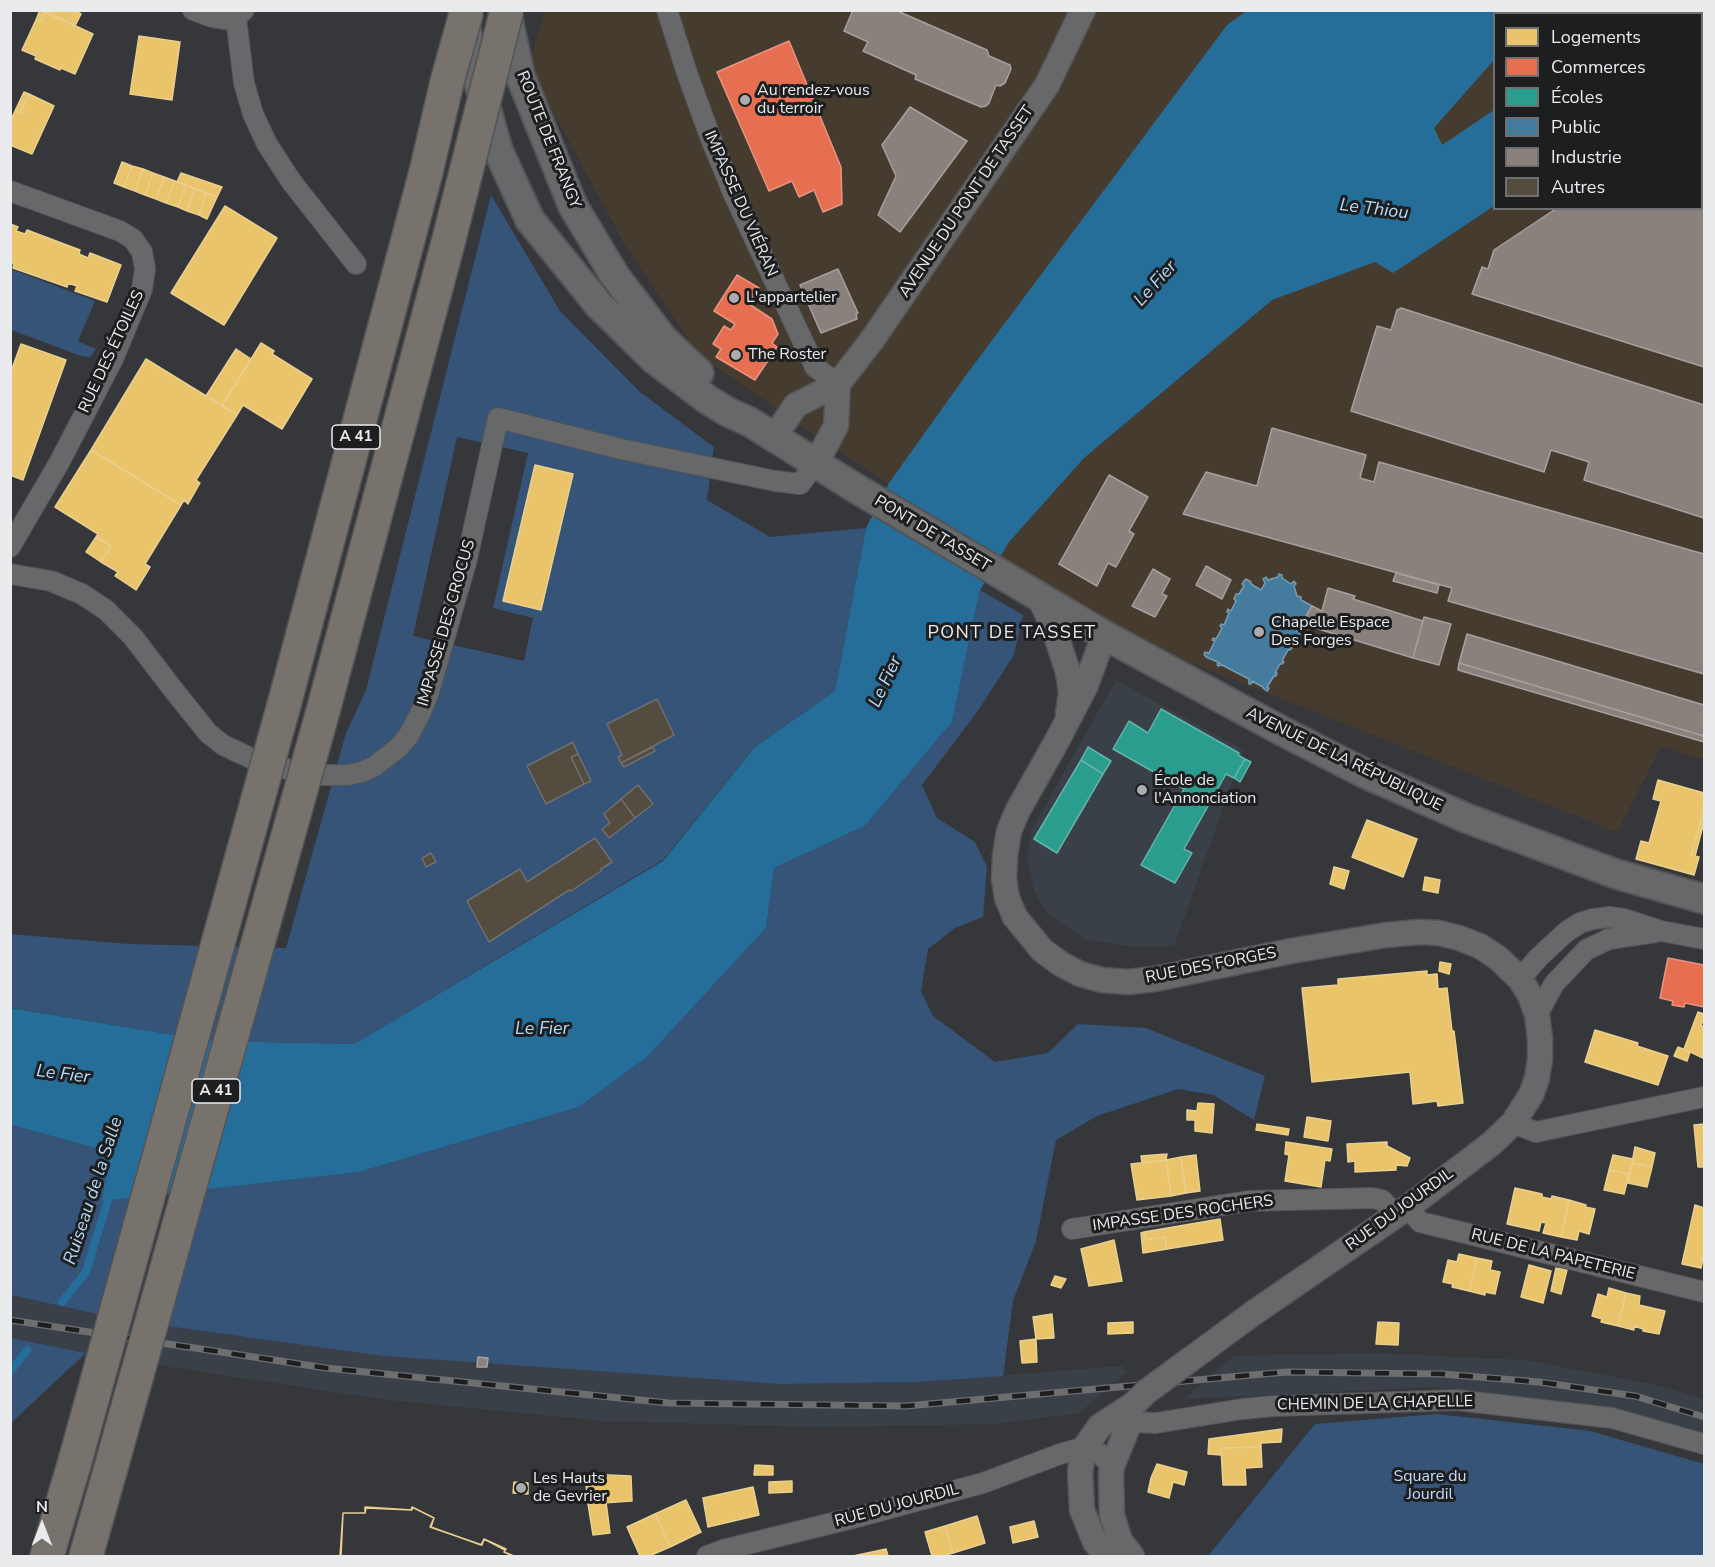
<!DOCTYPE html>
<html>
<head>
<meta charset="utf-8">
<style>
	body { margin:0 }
	#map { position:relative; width:1715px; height:1567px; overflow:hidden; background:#35373a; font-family:"Nunito Sans",sans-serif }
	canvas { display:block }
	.frame { position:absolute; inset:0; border:12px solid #e9ebed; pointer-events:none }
	.legend { position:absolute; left:1493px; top:12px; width:210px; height:198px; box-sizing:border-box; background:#1d1e20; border:2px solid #6f7072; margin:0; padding:8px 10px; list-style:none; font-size:18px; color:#e9ebed }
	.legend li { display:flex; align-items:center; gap:12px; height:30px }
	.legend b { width:30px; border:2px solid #6f7072 }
	.north { position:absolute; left:12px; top:1495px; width:60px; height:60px; -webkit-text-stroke:4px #1d1e20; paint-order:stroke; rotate:0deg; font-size:16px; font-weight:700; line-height:24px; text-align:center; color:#e9ebed }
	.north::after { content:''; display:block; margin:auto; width:21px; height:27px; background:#e9ebed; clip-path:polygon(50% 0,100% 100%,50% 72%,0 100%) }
</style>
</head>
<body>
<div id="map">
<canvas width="1715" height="1567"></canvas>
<div class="frame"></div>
<ul class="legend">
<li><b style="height:16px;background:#e9c46a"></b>Logements</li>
<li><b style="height:16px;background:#e76f51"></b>Commerces</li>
<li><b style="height:16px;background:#2a9d8f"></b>Écoles</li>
<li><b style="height:16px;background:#457b9d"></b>Public</li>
<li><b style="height:16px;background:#8a817c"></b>Industrie</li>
<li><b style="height:16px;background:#554c40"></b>Autres</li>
</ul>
<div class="north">N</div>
</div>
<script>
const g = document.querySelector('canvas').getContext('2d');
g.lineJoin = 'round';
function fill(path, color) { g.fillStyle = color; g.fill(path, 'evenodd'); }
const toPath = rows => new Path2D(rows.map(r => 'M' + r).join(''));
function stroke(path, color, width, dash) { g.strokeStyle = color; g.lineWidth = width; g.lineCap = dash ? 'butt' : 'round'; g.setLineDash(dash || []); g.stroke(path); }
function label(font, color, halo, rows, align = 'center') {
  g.font = font + ' "Nunito Sans",sans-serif'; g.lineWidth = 6; g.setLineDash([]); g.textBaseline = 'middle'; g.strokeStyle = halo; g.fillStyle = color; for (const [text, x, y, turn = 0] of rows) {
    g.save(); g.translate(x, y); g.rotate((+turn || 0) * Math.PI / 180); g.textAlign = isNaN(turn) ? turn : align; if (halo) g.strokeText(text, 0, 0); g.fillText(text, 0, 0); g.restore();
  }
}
fill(toPath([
	[1116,680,1244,750,1174,946,1130,946,1086,940,1048,914,1034,891,1027,859,1032,829],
	[11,1295,97,1314,86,1353,11,1338],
	[167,1326,382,1356,781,1384,918,1382,1122,1366,1127,1372,1079,1413,996,1424,819,1427,604,1421,387,1400,156,1365],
	[1373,1353,1525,1360,1652,1384,1704,1399,1704,1435,1579,1403,1435,1387,1184,1399,1234,1356]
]), '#3a4048');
fill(toPath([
	[545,10,1704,11,1704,759,1661,747,1617,832,1124,636,1077,606,814,435,697,353,625,245,529,67],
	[1494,14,1702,14,1702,208,1494,208]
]), '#463b2f');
fill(toPath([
	[491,195,560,311,640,392,714,447,707,500,770,537,866,528,835,691,755,747,663,860,354,1044,210,1041,11,1008,10,934,129,944,286,948,346,733,366,690],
	[457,437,528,453,493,608,533,618,524,661,413,636],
	[11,269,95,301,78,341,96,349,90,357,81,356,11,330],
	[980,590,1023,615,1014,655,977,712,922,785,937,818,975,842,987,867,983,917,955,928,928,949,921,991,933,1016,995,1062,1048,1053,1078,1024,1146,1028,1265,1076,1254,1120,1213,1095,1178,1089,1097,1116,1056,1140,1036,1241,1013,1301,1003,1376,918,1382,781,1384,382,1356,167,1326,206,1189,359,1172,579,1107,647,1057,766,928,774,868,865,826,952,722],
	[10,1125,110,1152,103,1201,130,1197,97,1314,11,1295],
	[11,1338,86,1353,13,1421,11,1429],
	[1437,1414,1590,1431,1704,1464,1704,1556,1208,1556,1315,1424]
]), '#365378');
fill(toPath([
	[1248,10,1539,11,1536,13,1494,14,1494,60,1434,128,1442,145,1494,110,1494,206,1393,273,1375,262,1272,300,1084,458,1009,542,980,590,952,722,865,826,774,868,766,928,647,1057,579,1107,359,1172,102,1201,110,1152,11,1125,10,1008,210,1041,354,1044,663,861,755,747,835,691,866,528,889,483,964,378,1227,25]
]), '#266e9a');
const homes = toPath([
	[40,10,73,10,81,14,75,26,45,12,41,21,36,20,40,10],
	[45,12,93,34,75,74,61,68,60,70,35,59,36,56,22,50,36,20,41,21,45,12],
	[139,36,180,42,172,100,130,94,139,36],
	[24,92,29,94,20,113,15,111,24,92],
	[29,94,54,106,32,154,10,145,10,122,15,111,20,113,29,94],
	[122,162,132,166,124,187,114,183,122,162],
	[132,166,143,169,135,191,124,187,132,166],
	[143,169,153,173,145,195,135,191,143,169],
	[153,173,164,177,156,199,145,195,153,173],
	[181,173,222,187,217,197,177,182,181,173],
	[164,177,175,181,166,203,156,199,164,177],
	[175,181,186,185,178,207,166,203,175,181],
	[186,185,195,189,187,211,178,207,186,185],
	[195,189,206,193,199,215,187,211,195,189],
	[206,193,217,197,207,219,199,215,206,193],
	[225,206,277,238,224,325,171,293,225,206],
	[10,224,18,227,16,231,25,234,27,230,80,250,79,254,88,258,90,253,121,265,107,302,75,291,77,286,68,283,67,287,13,268,14,264,10,263,10,224],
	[261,343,274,351,272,354,312,379,282,429,243,405,237,415,222,406,261,343],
	[21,344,66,360,23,480,10,475,10,374,21,344],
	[236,349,251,359,222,406,206,396,236,349],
	[146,359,237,415,196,480,200,483,188,504,184,500,181,505,91,450,146,359],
	[91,450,181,505,145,564,150,567,136,590,115,576,118,572,101,562,111,546,96,537,98,534,55,507,91,450],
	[535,465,573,474,541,610,503,601,535,465],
	[96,537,111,546,101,562,86,552,96,537],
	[1658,780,1704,793,1704,813,1703,813,1691,855,1699,857,1694,875,1636,859,1641,841,1649,843,1661,801,1653,799,1658,780],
	[1703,813,1704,813,1704,822,1695,856,1691,855,1703,813],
	[1367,820,1417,839,1403,877,1352,857,1367,820],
	[1334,867,1349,871,1344,889,1330,884,1334,867],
	[1425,877,1440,880,1438,893,1423,890,1425,877],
	[1440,962,1451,964,1449,974,1439,971,1440,962],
	[1427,971,1427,975,1437,974,1438,989,1447,988,1452,1031,1454,1031,1463,1103,1438,1106,1437,1101,1413,1104,1410,1072,1312,1082,1302,988,1338,985,1338,979,1427,971],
	[1698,1012,1704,1014,1704,1019,1701,1025,1704,1027,1703,1058,1684,1049,1698,1012],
	[1595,1030,1638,1043,1637,1046,1668,1056,1658,1085,1585,1062,1595,1030],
	[1678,1047,1690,1052,1687,1061,1674,1056,1678,1047],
	[1198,1103,1214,1104,1212,1133,1195,1131,1195,1120,1187,1120,1187,1110,1197,1111,1198,1103],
	[1307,1117,1331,1121,1328,1141,1304,1137,1307,1117],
	[1257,1124,1289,1129,1288,1135,1256,1130,1257,1124],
	[1704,1124,1704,1167,1698,1167,1694,1125,1704,1124],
	[1286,1142,1332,1149,1330,1161,1325,1160,1321,1187,1285,1181,1289,1155,1285,1154,1286,1142],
	[1387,1142,1387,1146,1410,1158,1407,1166,1396,1165,1396,1170,1355,1172,1355,1161,1348,1162,1347,1144,1387,1142],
	[1635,1147,1655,1153,1652,1167,1632,1163,1635,1147],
	[1167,1154,1166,1160,1142,1163,1141,1156,1167,1154],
	[1196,1155,1200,1191,1186,1193,1181,1157,1196,1155],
	[1613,1155,1633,1159,1629,1174,1609,1170,1613,1155],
	[1181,1157,1186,1193,1171,1196,1166,1160,1181,1157],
	[1166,1160,1171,1196,1137,1200,1131,1164,1166,1160],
	[1632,1163,1652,1167,1647,1187,1628,1183,1632,1163],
	[1609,1170,1629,1174,1624,1194,1604,1190,1609,1170],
	[1515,1188,1542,1194,1542,1197,1551,1199,1552,1196,1569,1200,1561,1237,1543,1233,1546,1223,1541,1222,1539,1231,1507,1224,1515,1188],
	[1569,1200,1586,1205,1585,1207,1595,1209,1589,1234,1579,1231,1577,1240,1561,1237,1569,1200],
	[1695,1205,1704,1208,1704,1253,1701,1268,1682,1264,1695,1205],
	[1220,1219,1223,1240,1167,1249,1165,1237,1146,1240,1144,1232,1220,1219],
	[1144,1232,1146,1240,1165,1237,1167,1249,1143,1253,1141,1233,1144,1232],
	[1114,1240,1122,1281,1089,1286,1081,1249,1114,1240],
	[1459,1254,1477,1258,1469,1291,1452,1287,1453,1284,1443,1282,1448,1260,1457,1262,1459,1254],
	[1477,1258,1492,1261,1490,1270,1500,1272,1495,1294,1485,1292,1485,1295,1469,1291,1477,1258],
	[1529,1265,1551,1271,1543,1303,1521,1297,1529,1265],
	[1556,1268,1567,1270,1561,1294,1551,1291,1556,1268],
	[1055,1276,1066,1279,1061,1288,1051,1285,1055,1276],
	[1609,1288,1626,1293,1618,1326,1601,1322,1602,1319,1592,1316,1598,1294,1607,1297,1609,1288],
	[1626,1293,1640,1296,1639,1305,1665,1311,1659,1334,1643,1331,1643,1329,1634,1326,1634,1330,1618,1326,1626,1293],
	[1052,1314,1054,1338,1036,1339,1033,1317,1052,1314],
	[1133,1322,1133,1333,1108,1334,1108,1323,1133,1322],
	[1378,1322,1399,1323,1398,1345,1376,1344,1378,1322],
	[1036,1339,1037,1362,1022,1363,1020,1341,1036,1339],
	[1282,1429,1281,1442,1261,1443,1261,1447,1221,1448,1221,1455,1208,1454,1209,1439,1282,1429],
	[1261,1447,1262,1467,1245,1468,1246,1485,1223,1485,1221,1448,1261,1447],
	[1157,1464,1187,1472,1184,1485,1173,1482,1169,1498,1148,1492,1151,1478,1157,1464],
	[755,1465,773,1466,773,1475,754,1475,755,1465],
	[585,1474,631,1476,632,1501,588,1504,585,1474],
	[792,1481,792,1492,769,1493,769,1482,792,1481],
	[514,1482,528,1483,528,1494,513,1493,514,1482],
	[753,1487,759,1515,708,1527,703,1498,753,1487],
	[686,1500,701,1532,670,1547,655,1514,686,1500],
	[606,1502,610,1533,593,1535,588,1504,606,1502],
	[365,1507,412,1510,412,1507,434,1518,430,1527,482,1545,484,1539,506,1549,504,1552,513,1556,340,1556,343,1513,365,1513,365,1507],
	[412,1507,434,1518,431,1527,481,1545,484,1539,505,1550,504,1552,514,1556,341,1556,343,1513,365,1513,366,1508,411,1510,412,1507],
	[655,1514,670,1547,649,1556,640,1556,627,1527,655,1514],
	[977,1516,985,1543,953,1553,945,1526,977,1516],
	[1034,1521,1038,1537,1013,1543,1010,1527,1034,1521],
	[945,1526,953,1553,943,1556,932,1556,925,1532,945,1526],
	[886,1549,888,1556,853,1556,886,1549]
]);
fill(homes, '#e9c46a');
stroke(homes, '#e9d091', 1.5);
const shops = toPath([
	[789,41,841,167,842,204,823,212,814,190,799,197,792,181,769,191,717,72,789,41],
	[737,275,759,288,749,304,772,319,778,334,772,343,777,347,755,380,716,357,721,349,713,344,724,326,731,330,735,324,714,311,737,275],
	[1668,958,1704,965,1704,1007,1685,1003,1684,1007,1672,1005,1673,1001,1660,998,1668,958]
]);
fill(shops, '#e76f51');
stroke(shops, '#e89480', 1.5);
const schools = toPath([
	[1161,709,1239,753,1238,755,1245,759,1234,778,1226,774,1184,849,1192,853,1175,883,1141,865,1184,789,1113,749,1129,721,1148,733,1161,709],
	[1088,747,1111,761,1103,774,1081,760,1088,747],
	[1245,759,1251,762,1240,782,1234,778,1245,759],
	[1081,760,1103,774,1057,853,1034,839,1081,760]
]);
fill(schools, '#2a9d8f');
stroke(schools, '#63b4ab', 1.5);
const public = toPath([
	[1279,574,1282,575,1282,578,1291,584,1294,581,1296,584,1294,586,1297,596,1301,597,1301,600,1312,606,1297,631,1300,633,1298,636,1296,635,1290,647,1292,648,1290,650,1288,650,1282,661,1284,662,1282,664,1280,664,1275,673,1277,673,1276,676,1274,676,1267,687,1269,688,1267,691,1263,688,1263,687,1252,681,1251,684,1249,684,1249,679,1222,665,1218,666,1217,664,1220,663,1206,657,1204,654,1205,652,1209,653,1215,641,1212,640,1213,638,1216,639,1222,628,1220,626,1221,624,1224,625,1229,613,1227,612,1228,609,1231,611,1236,601,1234,599,1236,594,1239,594,1244,586,1242,584,1244,581,1246,579,1251,582,1251,584,1261,590,1265,583,1263,579,1266,577,1268,580,1278,577,1279,574]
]);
fill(public, '#457b9d');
stroke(public, '#769db5', 1.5);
const industry = toPath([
	[853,10,895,10,987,50,989,56,1010,65,1011,69,1005,83,1000,86,996,85,989,103,986,106,981,107,915,79,916,75,863,51,868,42,844,31,853,10],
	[910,107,967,141,900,232,878,215,896,176,882,145,910,107],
	[1704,113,1704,367,1472,294,1482,267,1488,269,1494,250,1557,208,1702,208,1702,115,1704,113],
	[838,269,858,313,856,314,857,319,821,333,800,285,838,269],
	[1401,308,1704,405,1704,518,1584,480,1589,462,1551,450,1544,472,1351,411,1377,326,1391,330,1397,310,1401,308],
	[1272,428,1366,455,1360,478,1374,482,1379,462,1704,554,1704,674,1448,601,1452,588,1183,514,1206,472,1257,486,1272,428],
	[1109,475,1148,497,1129,531,1134,534,1116,567,1108,563,1097,586,1059,564,1109,475],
	[1206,566,1231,580,1222,599,1196,585,1206,566],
	[1153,569,1170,579,1162,594,1167,596,1155,617,1132,606,1153,569],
	[1396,573,1439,585,1437,593,1393,581,1396,573],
	[1328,588,1355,596,1353,599,1423,621,1413,658,1302,624,1312,606,1322,611,1328,588],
	[1424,617,1451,624,1439,665,1413,658,1424,617],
	[1467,634,1704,705,1704,736,1459,663,1467,634],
	[1459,663,1704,736,1704,742,1458,670,1459,663],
	[478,1357,488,1358,487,1367,477,1367,478,1357]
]);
fill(industry, '#8a817c');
stroke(industry, '#a6a19e', 1.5);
stroke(toPath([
	[62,1302,86,1272,110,1193],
	[10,1372,27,1350]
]), '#266e9a', 8);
const building = toPath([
	[657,699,674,735,621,763,618,757,622,755,607,724,657,699],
	[573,742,578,754,571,757,584,784,546,804,527,766,573,742],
	[653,747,655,751,624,767,621,763,653,747],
	[578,754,591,781,584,784,571,757,578,754],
	[638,785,653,804,635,818,621,799,638,785],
	[621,799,635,818,609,838,602,829,610,823,604,814,621,799],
	[595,838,612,862,601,869,601,871,571,891,569,890,489,942,467,901,520,869,527,882,595,838],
	[431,853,436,862,426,867,422,858,431,853]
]);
fill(building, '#554c40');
stroke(building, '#6f7070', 1.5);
const minor = toPath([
	[193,10,212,17,223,19,236,18,244,10],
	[667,10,687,73,711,139,734,195,815,367,838,384],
	[236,18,244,83,253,114,267,144,291,181,356,264],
	[10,191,120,231,133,239,142,252,145,269,142,289,113,359,59,463,10,547],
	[10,574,51,581,82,594,106,610,133,637,172,688,208,733,223,745,255,760,287,769,315,775,348,775,362,772,375,766,399,747,409,735,421,712,429,692,467,559,498,418,621,449,775,481,800,484,816,463],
	[1520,979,1538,958,1566,932,1580,923,1593,919,1609,917,1624,919,1661,931,1704,939],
	[1537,1015,1554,984,1586,950,1609,939,1656,932],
	[1513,1123,1536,1132,1704,1097],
	[1408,1207,1420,1222,1704,1292],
	[1072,1229,1249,1201,1372,1198,1382,1200,1396,1215],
	[1117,1418,1130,1422,1156,1423,1242,1409,1275,1406,1457,1400,1612,1418,1704,1444],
	[707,1556,723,1550,861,1516,983,1483,1060,1454,1085,1447,1100,1454,1112,1466]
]);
const tertiary = toPath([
	[774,437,796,405,838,384,872,340,1047,85,1083,10],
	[816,463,836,426,838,384],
	[1040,599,1053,626,1068,672,1071,693,1068,714],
	[1104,635,1086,685,1058,739,1018,810,1009,831,1005,856,1004,879,1007,898,1015,917,1042,950,1061,964,1080,974,1102,980,1128,982,1155,979,1291,951,1386,935,1420,932,1439,933,1459,938,1480,946,1498,958,1520,979,1530,995,1537,1015,1540,1039,1540,1059,1537,1078,1531,1095,1513,1123,1491,1144,1408,1207,1252,1314,1191,1359],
	[1108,1556,1095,1542,1082,1510,1080,1471,1085,1447,1100,1426,1134,1404],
	[1132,1556,1120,1541,1112,1515,1111,1476,1112,1466,1130,1422,1134,1404]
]);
const secondary = toPath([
	[506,10,520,75,573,206,615,276,663,339,699,373],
	[464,20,472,58,498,150,530,220,598,304,654,359,708,400,728,412,750,422,852,486,1104,635,1282,731,1364,773,1466,818,1616,874,1704,899]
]);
const motorway = toPath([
	[285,701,426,172],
	[323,711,448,243],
	[47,1556,75,1461],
	[86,1556,110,1471]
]);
stroke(minor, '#525456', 22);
stroke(tertiary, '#525456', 27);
stroke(secondary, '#525456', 32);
stroke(motorway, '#525456', 36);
stroke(minor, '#67686a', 20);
stroke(tertiary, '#67686a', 24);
stroke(secondary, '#67686a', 28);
stroke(motorway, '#78726d', 33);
const rail = toPath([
	[10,1320,326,1368,669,1403,906,1406,1286,1372,1442,1374,1539,1382,1635,1396,1704,1417]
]);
stroke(rail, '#6c6e70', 7);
stroke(rail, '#1d1e20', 4.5, [14]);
const tertiaryBridge = toPath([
	[1134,1404,1146,1392,1191,1359]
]);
const motorwayBridge = toPath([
	[426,172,447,82,467,10],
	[448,243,507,10],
	[75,1461,285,701],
	[110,1471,323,711]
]);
stroke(tertiaryBridge, '#525456', 27, []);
stroke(motorwayBridge, '#525456', 36, []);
stroke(tertiaryBridge, '#67686a', 24);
stroke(motorwayBridge, '#78726d', 33);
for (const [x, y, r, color] of [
	[745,100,6,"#aaacae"],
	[734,298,6,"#aaacae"],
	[736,355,6,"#aaacae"],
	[1259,632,6,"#aaacae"],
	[1142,790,6,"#aaacae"],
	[521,1488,6,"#aaacae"]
]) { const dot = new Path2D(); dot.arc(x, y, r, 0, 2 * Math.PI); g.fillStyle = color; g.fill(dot); stroke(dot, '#1d1e20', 2); }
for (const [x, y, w] of [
	[356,437,48],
	[216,1091,48]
]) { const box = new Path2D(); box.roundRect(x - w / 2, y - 12, w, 24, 4.5); g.fillStyle = '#1d1e20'; g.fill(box); stroke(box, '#e9ebed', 1.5); }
label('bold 15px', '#e9ebed', null, [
	["A 41",356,437],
	["A 41",216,1091]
]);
label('16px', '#e9ebed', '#1d1e20', [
	["Au rendez-vous",757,91],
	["du terroir",757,109],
	["L'appartelier",746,298],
	["The Roster",748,355],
	["Chapelle Espace",1271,623],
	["Des Forges",1271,641],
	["École de",1154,781],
	["l'Annonciation",1154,799],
	["Les Hauts",533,1479],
	["de Gevrier",533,1497]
], 'left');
label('16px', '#e9ebed', '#1d1e20', [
	["ROUTE DE FRANGY",548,140,68],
	["AVENUE DU PONT DE TASSET",967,202,-56],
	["IMPASSE DU VIÉRAN",740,204,66],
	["RUE DES ÉTOILES",112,352,-65],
	["PONT DE TASSET",932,534,31],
	["IMPASSE DES CROCUS",447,623,-74],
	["AVENUE DE LA RÉPUBLIQUE",1344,760,26],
	["RUE DES FORGES",1211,966,-11],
	["RUE DU JOURDIL",1400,1210,-36],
	["IMPASSE DES ROCHERS",1183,1214,-8],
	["RUE DE LA PAPETERIE",1553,1255,14],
	["CHEMIN DE LA CHAPELLE",1375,1404,-1],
	["RUE DU JOURDIL",897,1506,-15]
]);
label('16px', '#c1dbfc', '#1d1e20', [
	["Square du",1430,1477],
	["Jourdil",1430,1495]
]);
label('italic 18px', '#b6dbf6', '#1d1e20', [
	["Le Thiou",1374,210,7],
	["Le Fier",1156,284,-48],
	["Le Fier",886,682,-65],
	["Le Fier",542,1030],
	["Le Fier",63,1075,7],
	["Ruiseau de la Salle",94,1191,-72]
]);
g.letterSpacing = '1.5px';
label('18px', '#e9ebed', '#1d1e20', [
	["PONT DE TASSET",1012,634]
]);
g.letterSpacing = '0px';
</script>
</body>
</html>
